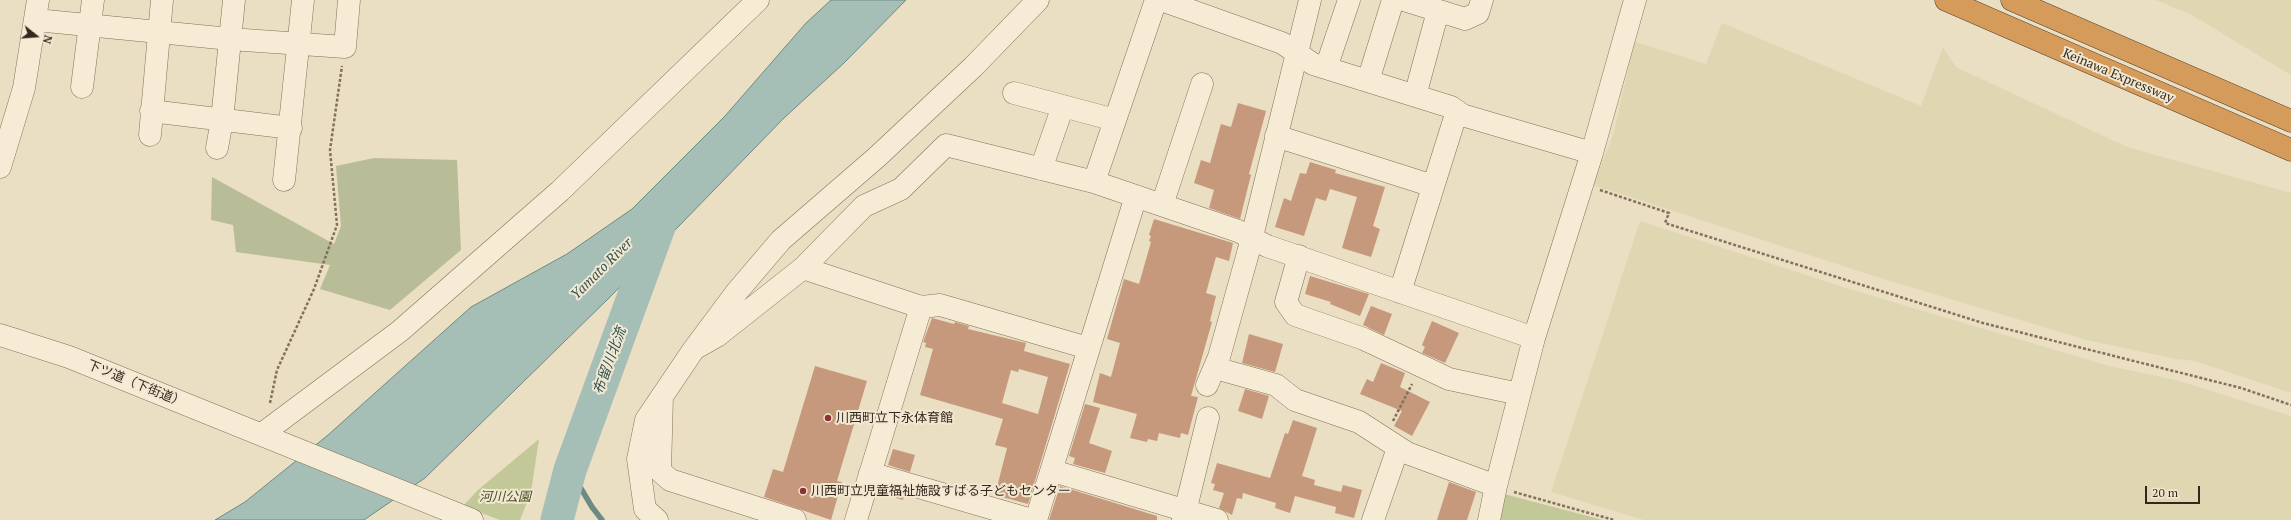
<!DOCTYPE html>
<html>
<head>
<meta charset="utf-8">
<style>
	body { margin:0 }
	#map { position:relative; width:2291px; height:520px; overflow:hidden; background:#eadec3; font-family:"PT Serif",serif }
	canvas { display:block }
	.north { position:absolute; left:16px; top:16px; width:40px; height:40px; -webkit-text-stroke:3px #f2e8d2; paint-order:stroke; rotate:107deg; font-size:11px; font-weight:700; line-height:16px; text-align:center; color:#34281e }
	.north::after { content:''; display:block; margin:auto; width:14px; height:18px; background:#34281e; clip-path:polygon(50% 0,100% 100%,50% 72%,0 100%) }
	.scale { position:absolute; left:2145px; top:486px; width:55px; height:18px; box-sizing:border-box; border:2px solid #34281e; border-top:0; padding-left:5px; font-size:12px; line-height:14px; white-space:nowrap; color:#34281e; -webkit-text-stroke:3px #f2e8d2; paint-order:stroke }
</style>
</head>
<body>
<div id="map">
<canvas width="2291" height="520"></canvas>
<div class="north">N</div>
<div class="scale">20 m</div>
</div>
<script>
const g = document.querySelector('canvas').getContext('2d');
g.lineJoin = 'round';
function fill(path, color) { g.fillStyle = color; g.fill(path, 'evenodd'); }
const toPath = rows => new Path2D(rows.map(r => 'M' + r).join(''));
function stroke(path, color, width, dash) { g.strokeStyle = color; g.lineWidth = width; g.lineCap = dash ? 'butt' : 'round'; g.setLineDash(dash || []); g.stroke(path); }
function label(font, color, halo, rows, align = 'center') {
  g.font = font + ' "PT Serif","Noto Sans JP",serif'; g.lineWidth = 4; g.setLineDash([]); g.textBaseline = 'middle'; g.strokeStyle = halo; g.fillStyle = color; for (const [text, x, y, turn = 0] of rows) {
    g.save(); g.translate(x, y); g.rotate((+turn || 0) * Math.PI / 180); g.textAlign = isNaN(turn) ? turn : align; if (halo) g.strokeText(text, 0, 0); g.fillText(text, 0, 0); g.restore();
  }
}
fill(toPath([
	[2156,0,2291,0,2291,75,2190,14],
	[1722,23,1921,106,1943,47,1956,67,2127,147,2291,193,2291,393,2195,361,2176,359,2087,340,1874,276,1593,185,1613,136,1628,70,1632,41,1706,64],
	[1640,221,1849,289,2109,366,2176,380,2291,416,2291,520,1644,520,1551,492]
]), '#dfd7b1');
fill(toPath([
	[539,439,531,492,520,520,500,520,463,506,478,490],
	[1504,494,1603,520,1498,520]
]), '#c3c898');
fill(toPath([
	[374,158,457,160,461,250,390,310,320,289,330,265,236,252,233,225,211,220,212,177,334,244,341,226,336,166]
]), '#b9bd97');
const water = toPath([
	[831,0,906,0,844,63,784,118,609,298,425,478,364,520,215,520,245,502,328,435,471,307,567,254,632,209,725,116,806,23,831,0]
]);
fill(water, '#a5beb6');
stroke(water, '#6d8b83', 1);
stroke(toPath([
	[570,470,592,507,602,520]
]), '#6d8b83', 5.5);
stroke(toPath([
	[557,520,570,470,663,216]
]), '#a5beb6', 33);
fill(toPath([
	[1238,103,1266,111,1249,174,1251,175,1240,219,1209,208,1214,190,1194,183,1201,160,1210,163,1221,124,1231,127],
	[1310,162,1336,170,1335,173,1385,187,1373,226,1380,229,1371,257,1342,248,1357,197,1330,189,1326,201,1316,198,1304,236,1275,227,1284,198,1291,201,1300,173,1306,174],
	[1154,219,1233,243,1229,261,1216,257,1206,293,1216,296,1210,321,1212,322,1191,396,1198,397,1188,435,1181,433,1180,438,1159,433,1157,441,1148,439,1147,442,1130,438,1137,414,1093,402,1100,373,1111,377,1120,343,1107,339,1124,279,1139,284,1151,242,1149,241,1151,236,1149,235],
	[1310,276,1369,294,1360,316,1330,304,1331,302,1305,294],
	[1371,306,1392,314,1384,335,1363,325],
	[932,318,954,324,955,322,969,326,968,329,1026,343,1024,351,1070,364,1028,504,995,495,1007,448,995,445,1003,419,920,395,933,349,925,347,926,343,923,342],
	[1019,369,1048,377,1038,414,1002,403,1011,370,1018,372],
	[1432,321,1459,333,1445,363,1422,353,1425,347,1422,345],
	[1249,334,1283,344,1275,372,1242,363],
	[1381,363,1405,373,1400,387,1430,402,1412,436,1394,426,1402,411,1360,394,1367,379,1373,382],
	[815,366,867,381,837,481,842,482,831,520,764,497,773,469,783,472],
	[1245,389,1269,396,1262,419,1238,411],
	[1085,404,1100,408,1089,443,1112,451,1105,473,1073,464,1075,458,1069,456],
	[1293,420,1317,428,1302,476,1315,480,1314,485,1341,492,1343,485,1362,490,1354,518,1335,513,1336,507,1295,496,1290,513,1275,508,1276,503,1243,493,1242,499,1237,498,1232,515,1219,508,1224,493,1213,490,1215,484,1211,483,1217,463,1270,478,1285,433,1288,434],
	[893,449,915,455,910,472,888,465],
	[1449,482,1476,492,1467,520,1437,520],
	[1060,486,1157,516,1157,520,1049,520],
	[881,489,904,496,903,500,880,493]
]), '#c6997c');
const minor = toPath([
	[1161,0,1282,43,1313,64,1451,107,1462,115,1592,153],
	[1404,0,1465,19,1478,13,1482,0],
	[36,20,230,39,345,47,349,0],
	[1326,68,1349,0],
	[1368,81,1393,0],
	[82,87,93,0],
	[1014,93,1115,120],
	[1415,96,1438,11],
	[151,111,291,128],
	[150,135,162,0],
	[1276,136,1433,186],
	[217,148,222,120,234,0],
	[0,167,24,88,38,0],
	[1041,169,1063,106],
	[284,180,303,0],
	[1094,182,1156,0],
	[1162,205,1202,84],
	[1299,256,1286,302,1295,315,1364,339,1449,379,1519,394],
	[803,268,921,307,940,305,1088,348],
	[1400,292,1457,111],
	[0,335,69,357,472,520],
	[694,349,717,336,803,268,864,206,901,189,946,145,1094,182,1238,231,1267,246,1534,338],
	[1215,368,1276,385,1295,400,1359,422,1407,453,1496,486],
	[1207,385,1219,357,1248,253,1310,0],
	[662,396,660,471,670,480,795,520],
	[262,434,400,331,560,191,758,0],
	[1053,471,1217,520],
	[870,473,1032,520],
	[657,520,645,509,638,459,646,420,694,349,735,294,781,240,877,157,973,67,1038,0],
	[856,520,921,307],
	[1036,520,1136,196],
	[1183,520,1208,418],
	[1373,520,1398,448],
	[1489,520,1496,486,1534,338,1592,153,1635,0]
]);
const highway = toPath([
	[1946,0,2291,150],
	[2012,0,2291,121]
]);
stroke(minor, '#83705b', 23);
stroke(highway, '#513e2f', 23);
stroke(toPath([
	[1600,190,1669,213,1665,223,1983,323,2241,388,2291,405],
	[270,403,277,370,314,289,337,225,330,150,342,66],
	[1393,421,1412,384],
	[1514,492,1614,520]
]), '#83705b', 2.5, [3, 2]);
stroke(minor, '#f6ecd6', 22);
stroke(highway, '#d49b5a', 22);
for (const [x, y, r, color] of [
	[828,418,4,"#8e3033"],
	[803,491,4,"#8e3033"]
]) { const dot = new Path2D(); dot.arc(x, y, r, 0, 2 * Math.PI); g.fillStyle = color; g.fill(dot); stroke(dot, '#f2e8d2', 1.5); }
label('13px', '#34281e', '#f2e8d2', [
	["Keinawa Expressway",2118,76,23],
	["下ツ道（下街道）",136,384,22]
]);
label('13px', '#34281e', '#f2e8d2', [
	["川西町立下永体育館",836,418],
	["川西町立児童福祉施設すばる子どもセンター",811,491]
], 'left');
label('italic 13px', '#464f26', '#f2e8d2', [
	["河川公園",505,497]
]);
label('italic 14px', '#2f5350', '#f2e8d2', [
	["Yamato River",602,269,-45],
	["布留川北流",610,361,-70]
]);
</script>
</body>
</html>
